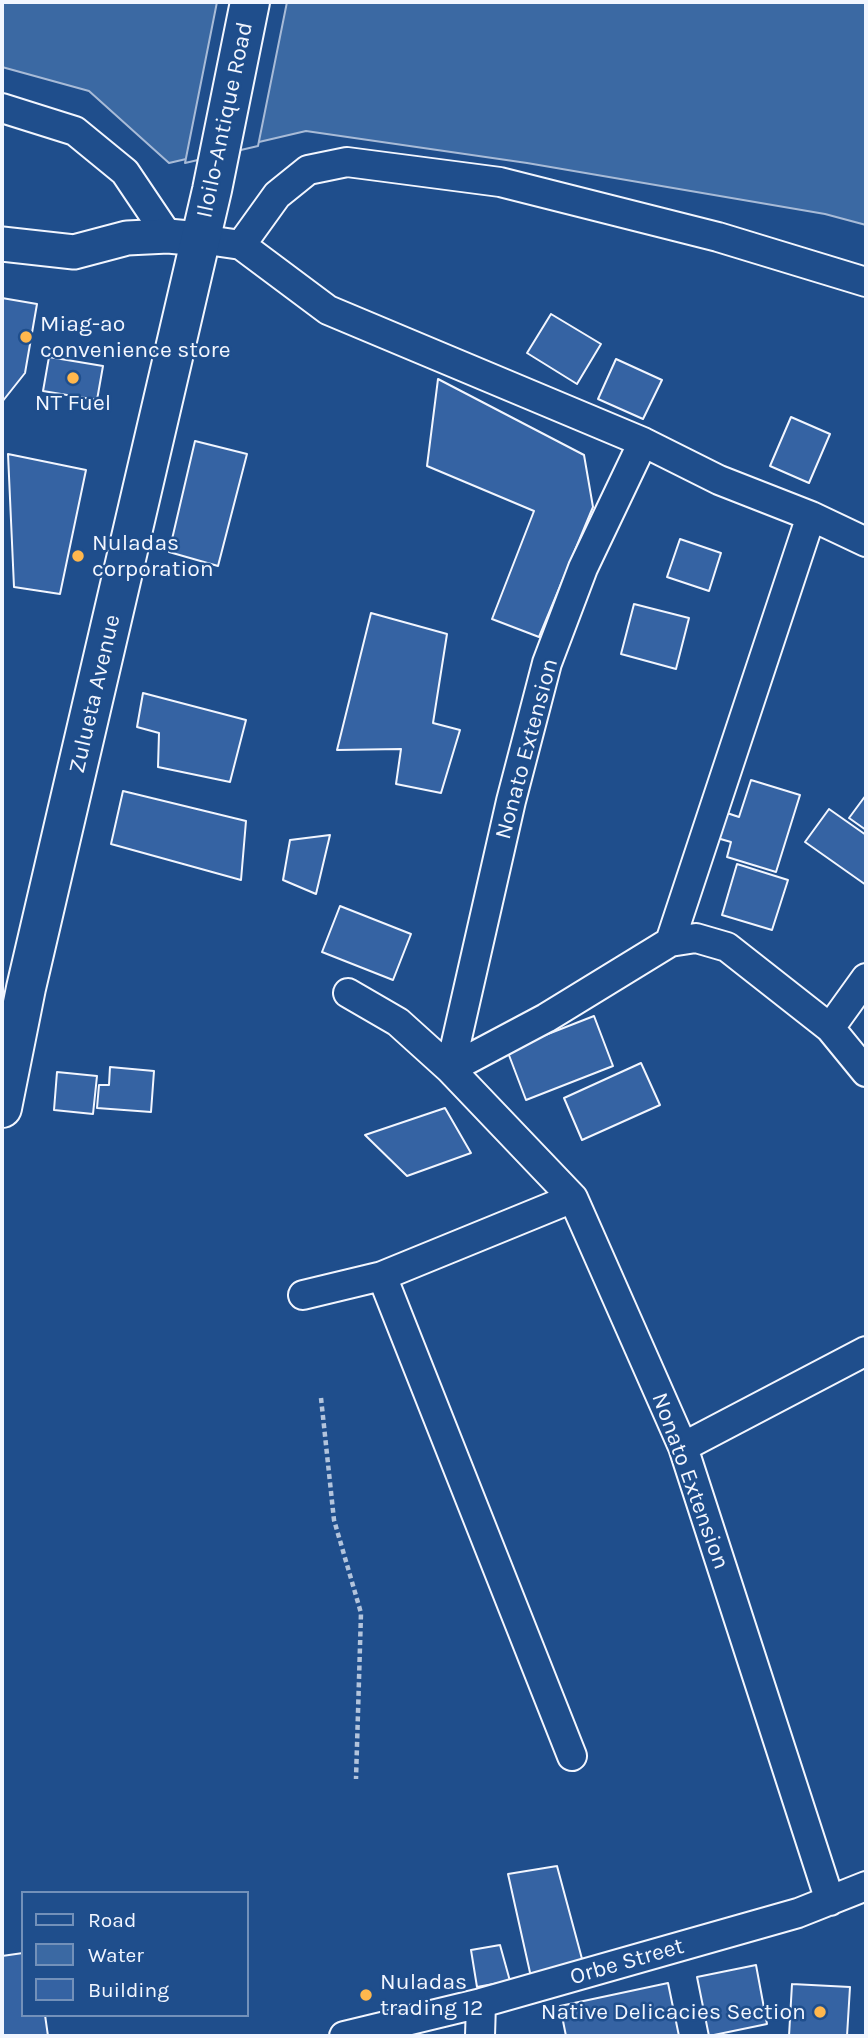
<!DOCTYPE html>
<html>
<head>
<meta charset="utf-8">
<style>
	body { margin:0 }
	#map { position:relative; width:868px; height:2038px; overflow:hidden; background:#1f4e8c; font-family:Karla,sans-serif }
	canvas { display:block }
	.frame { position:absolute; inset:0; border:4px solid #f2f6ff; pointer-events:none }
	.legend { position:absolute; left:21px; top:1891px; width:228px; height:126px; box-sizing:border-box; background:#1f4e8c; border:2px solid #7391ba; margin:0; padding:9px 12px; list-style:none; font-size:21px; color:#f2f6ff }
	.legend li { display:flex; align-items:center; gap:14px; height:35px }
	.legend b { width:35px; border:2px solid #7391ba }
</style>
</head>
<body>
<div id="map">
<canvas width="868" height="2038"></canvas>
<div class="frame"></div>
<ul class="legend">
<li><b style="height:9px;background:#1f4e8c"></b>Road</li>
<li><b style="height:19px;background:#3b69a3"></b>Water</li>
<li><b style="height:19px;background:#3563a3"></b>Building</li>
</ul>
</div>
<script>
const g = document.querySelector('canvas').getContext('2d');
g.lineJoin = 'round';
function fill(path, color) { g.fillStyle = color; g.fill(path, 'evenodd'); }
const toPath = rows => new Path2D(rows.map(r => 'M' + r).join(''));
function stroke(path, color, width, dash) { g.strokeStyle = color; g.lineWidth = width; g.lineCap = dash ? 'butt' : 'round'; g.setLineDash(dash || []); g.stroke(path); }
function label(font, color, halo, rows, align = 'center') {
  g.font = font + ' Karla,sans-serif'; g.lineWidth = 5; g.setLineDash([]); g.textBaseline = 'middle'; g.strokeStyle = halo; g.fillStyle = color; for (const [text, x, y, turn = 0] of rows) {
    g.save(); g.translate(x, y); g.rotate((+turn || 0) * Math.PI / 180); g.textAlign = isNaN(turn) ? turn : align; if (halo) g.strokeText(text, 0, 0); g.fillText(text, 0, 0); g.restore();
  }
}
const water = toPath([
	[2,2,866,2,866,225,825,214,527,163,306,131,169,163,89,91,2,67,2,2]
]);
fill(water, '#3b69a3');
stroke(water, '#a8bbd7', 2);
const pier = toPath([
	[217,2,287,2,258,146,185,163,217,2]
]);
fill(pier, '#1f4e8c');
stroke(pier, '#a8bbd7', 2);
const building = toPath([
	[2,298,37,304,25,373,2,402,2,298],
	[551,314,601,344,577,384,527,353,551,314],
	[49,357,103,366,97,400,43,391,49,357],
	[616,359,662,380,643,419,598,399,616,359],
	[438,379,584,455,593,507,539,637,492,619,534,511,427,466,438,379],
	[791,417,830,434,809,483,770,466,791,417],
	[195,441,247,454,218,566,169,552,195,441],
	[8,454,86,470,60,594,14,587,8,454],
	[680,539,721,553,709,591,667,577,680,539],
	[634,604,689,618,676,669,621,654,634,604],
	[371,613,447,634,433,723,460,730,441,793,396,784,401,749,337,750,371,613],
	[143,693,246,720,230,782,158,767,159,733,137,727,143,693],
	[751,780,800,795,776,872,727,857,731,842,717,838,724,812,739,817,751,780],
	[123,791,246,821,241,880,111,844,123,791],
	[866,795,866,830,849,818,866,795],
	[829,809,866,835,866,885,805,842,829,809],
	[330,835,316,894,283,880,290,840,330,835],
	[737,864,788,880,772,930,722,915,737,864],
	[340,906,411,934,393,980,322,952,340,906],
	[594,1016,613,1066,526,1100,507,1050,594,1016],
	[641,1063,660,1105,582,1140,564,1098,641,1063],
	[110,1067,154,1071,151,1112,97,1108,99,1085,109,1085,110,1067],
	[57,1072,97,1076,93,1114,54,1110,57,1072],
	[445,1108,471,1153,407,1176,365,1135,445,1108],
	[557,1866,585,1970,531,1977,508,1874,557,1866],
	[500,1945,510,1981,477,1987,471,1950,500,1945],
	[23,1953,23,2015,45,2015,48,2036,2,2036,2,1956,23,1953],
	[756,1965,767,2024,709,2036,697,1977,756,1965],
	[668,1983,679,2036,566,2036,560,2006,668,1983],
	[792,1984,850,1987,847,2036,789,2036,792,1984]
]);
fill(building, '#3563a3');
stroke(building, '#f2f6ff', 2);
const minor = toPath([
	[2,108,75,131,125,172,168,236],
	[200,239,241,245,328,310,643,442,719,480,811,516,866,542],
	[241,245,277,195,308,170,347,162,500,182,718,237,866,282],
	[670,942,811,516],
	[348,993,398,1022,450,1069,573,1198,683,1447,830,1901],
	[830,1028,866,978],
	[450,1069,511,801,547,663,583,568,643,442],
	[450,1069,546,1018,670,942,696,938,727,947,830,1028,866,1072],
	[382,1276,572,1756],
	[303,1295,382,1276,573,1198],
	[683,1447,866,1351],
	[344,2036,481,2003,798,1913,866,1886],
	[480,2036,481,2003]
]);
const tertiary = toPath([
	[2,244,74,252,127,238,168,236,200,239]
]);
const primary = toPath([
	[2,1108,26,988,212,190,250,2]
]);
stroke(minor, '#f2f6ff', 32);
stroke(tertiary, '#f2f6ff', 37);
stroke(primary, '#f2f6ff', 42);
stroke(toPath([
	[321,1398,334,1520,361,1613,356,1779]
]), '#b3c4dc', 4.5, [5, 3.5]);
stroke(minor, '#1f4e8c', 28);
stroke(tertiary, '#1f4e8c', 33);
stroke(primary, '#1f4e8c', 38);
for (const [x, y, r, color] of [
	[26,337,7,"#ffb74d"],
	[73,378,7,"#ffb74d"],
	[78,556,7,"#ffb74d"],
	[366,1995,7,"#ffb74d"],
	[820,2012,7,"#ffb74d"]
]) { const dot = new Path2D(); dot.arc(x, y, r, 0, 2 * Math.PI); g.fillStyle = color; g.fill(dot); stroke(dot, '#1f4e8c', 2.5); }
label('23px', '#f2f6ff', '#1f4e8c', [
	["Iloilo-Antique Road",225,120,-78],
	["Zulueta Avenue",95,694,-77],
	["Nonato Extension",527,749,-75],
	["Nonato Extension",690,1481,70],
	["Orbe Street",627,1962,-16]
]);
label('23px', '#f2f6ff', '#1f4e8c', [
	["Miag-ao",40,324],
	["convenience store",40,350],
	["NT Fuel",73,403,"center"],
	["Nuladas",92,543],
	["corporation",92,569],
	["Nuladas",380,1982],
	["trading 12",380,2008],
	["Native Delicacies Section",806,2012,"right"]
], 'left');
</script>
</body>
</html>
